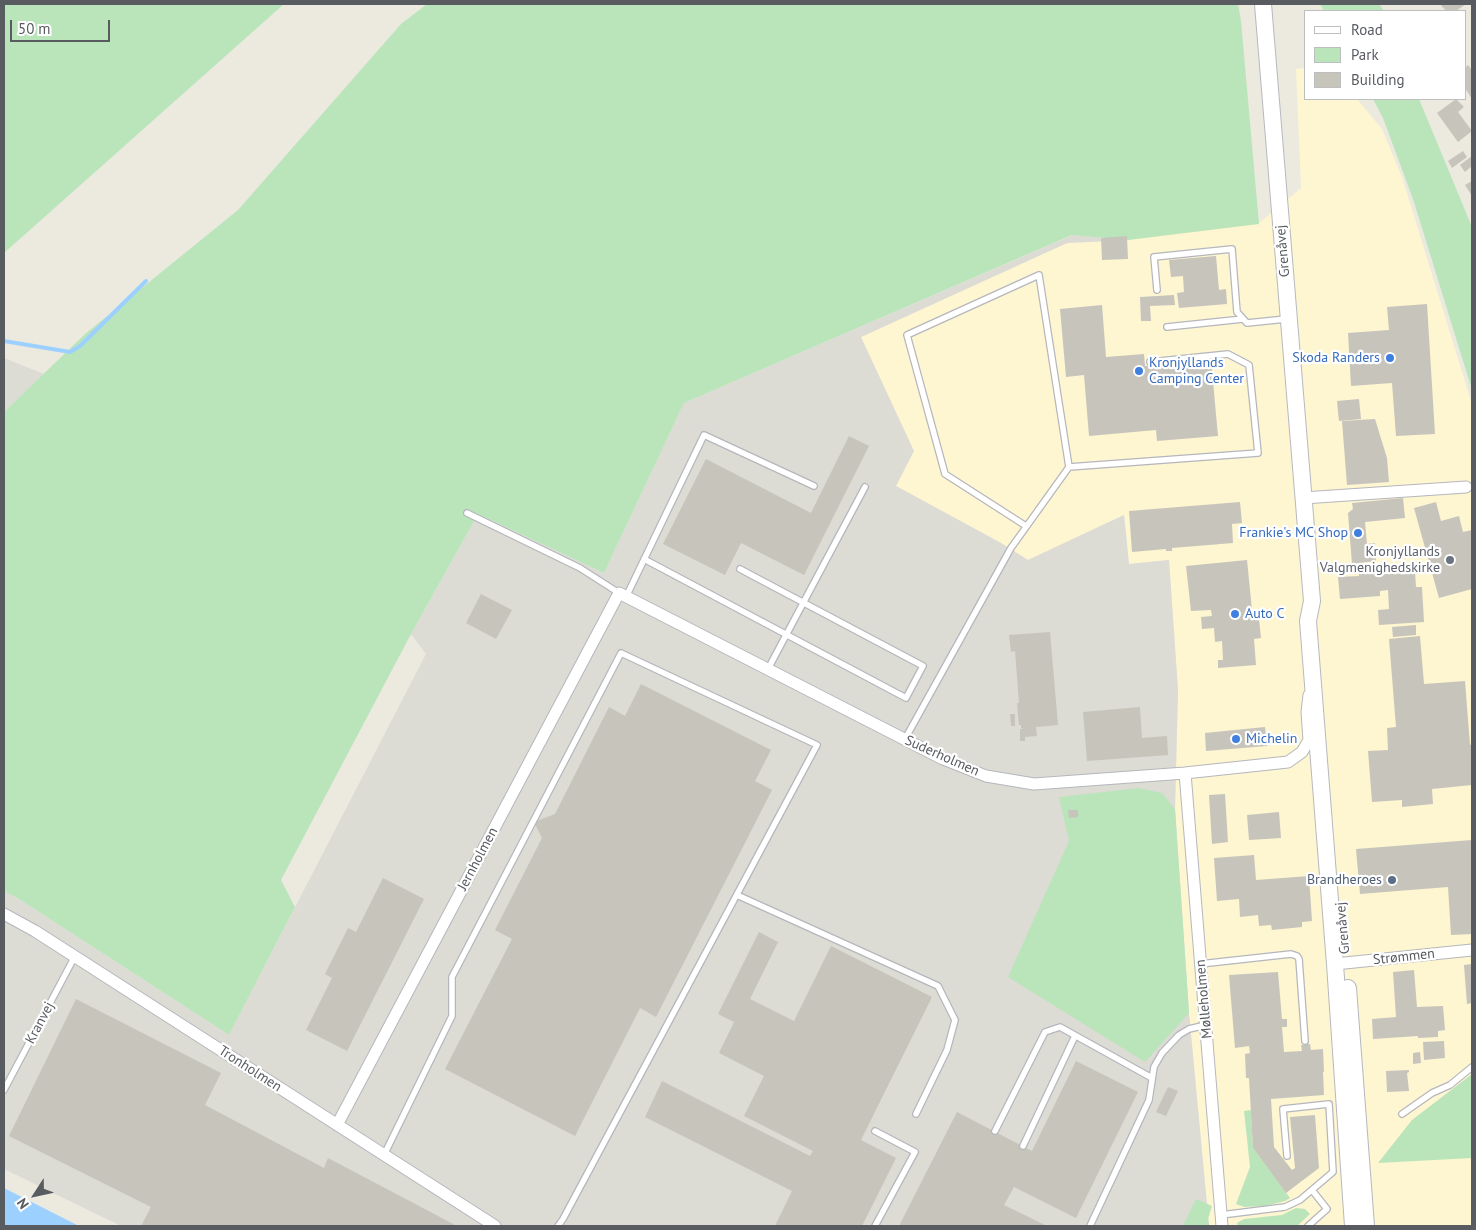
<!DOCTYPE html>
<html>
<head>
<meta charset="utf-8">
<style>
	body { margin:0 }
	#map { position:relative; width:1476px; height:1230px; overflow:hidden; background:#ece9df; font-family:"PT Sans",sans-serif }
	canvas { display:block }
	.frame { position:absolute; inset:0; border:5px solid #585c61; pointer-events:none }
	.legend { position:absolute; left:1304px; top:10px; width:162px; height:90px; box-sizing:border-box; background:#fff; border:1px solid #bcbec0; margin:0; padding:6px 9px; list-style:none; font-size:15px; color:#585c61 }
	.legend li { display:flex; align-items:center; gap:10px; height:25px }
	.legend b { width:25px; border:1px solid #bcbec0 }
	.north { position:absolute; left:10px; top:1170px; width:50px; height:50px; -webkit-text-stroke:4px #fff; paint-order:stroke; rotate:235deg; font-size:14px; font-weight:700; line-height:20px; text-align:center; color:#585c61 }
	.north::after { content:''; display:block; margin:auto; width:18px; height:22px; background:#585c61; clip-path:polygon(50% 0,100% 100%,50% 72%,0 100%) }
	.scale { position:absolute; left:10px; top:20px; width:100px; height:22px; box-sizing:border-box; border:2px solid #585c61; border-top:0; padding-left:6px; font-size:15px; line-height:18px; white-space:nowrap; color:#585c61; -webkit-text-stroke:4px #fff; paint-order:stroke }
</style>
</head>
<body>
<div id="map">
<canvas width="1476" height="1230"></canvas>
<div class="frame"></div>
<ul class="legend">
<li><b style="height:6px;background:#fff"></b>Road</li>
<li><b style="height:14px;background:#bae5bb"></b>Park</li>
<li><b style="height:14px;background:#c7c4bc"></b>Building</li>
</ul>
<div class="north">N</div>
<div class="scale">50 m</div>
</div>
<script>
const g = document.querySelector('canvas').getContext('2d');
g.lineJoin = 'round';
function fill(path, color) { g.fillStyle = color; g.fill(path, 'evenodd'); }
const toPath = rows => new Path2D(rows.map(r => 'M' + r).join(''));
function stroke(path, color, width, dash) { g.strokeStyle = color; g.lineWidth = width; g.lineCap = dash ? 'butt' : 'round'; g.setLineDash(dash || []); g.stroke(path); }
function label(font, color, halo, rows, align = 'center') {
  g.font = font + ' "PT Sans",sans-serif'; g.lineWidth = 4.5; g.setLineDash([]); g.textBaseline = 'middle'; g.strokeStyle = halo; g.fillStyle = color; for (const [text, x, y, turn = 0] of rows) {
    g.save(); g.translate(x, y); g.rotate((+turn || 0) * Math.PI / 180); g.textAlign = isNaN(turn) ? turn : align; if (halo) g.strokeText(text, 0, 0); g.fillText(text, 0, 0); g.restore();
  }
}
fill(toPath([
	[1305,68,1305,99,1357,99,1382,129,1402,177,1472,404,1472,1226,1209,1226,1189,1013,1175,809,1178,690,1169,560,1129,564,1124,515,1028,560,1001,543,896,486,861,337,1067,243,1128,240,1259,223,1301,188,1296,69]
]), '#fef5d1');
fill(toPath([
	[1073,235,1128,240,1067,243,861,337,914,451,896,486,1001,543,1028,560,1124,515,1129,564,1169,560,1178,690,1175,809,1189,1013,1209,1226,121,1226,4,1169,4,891,19,899,229,1035,426,654,411,634,478,514,604,573,684,403],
	[4,358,44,374,4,412]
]), '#dcdbd4');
fill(toPath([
	[4,4,284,4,4,253],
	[427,4,1238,4,1241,21,1259,224,1128,240,1072,235,684,403,604,573,478,514,411,634,281,880,295,907,229,1035,19,899,4,891,4,412,85,334,238,210,401,24],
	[1320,4,1379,4,1384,11,1324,11],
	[1373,99,1419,99,1472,227,1472,390,1413,199,1383,118],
	[1139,788,1162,793,1175,809,1189,1013,1145,1062,1008,977,1069,841,1059,797],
	[1472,1074,1472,1158,1378,1163,1412,1120],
	[1251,1110,1253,1148,1290,1198,1285,1201,1265,1206,1244,1207,1236,1204,1250,1167,1244,1111],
	[1196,1199,1212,1206,1208,1219,1209,1226,1183,1226],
	[1296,1208,1305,1209,1310,1214,1297,1226,1238,1226,1237,1223,1244,1219,1282,1215]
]), '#bae5bb');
fill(toPath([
	[4,1188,79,1226,4,1226]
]), '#9cd1ff');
stroke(toPath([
	[4,341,70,352,80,346,146,281]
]), '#9cd1ff', 4);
fill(toPath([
	[1440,4,1466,4,1456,11,1446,11],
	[1468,65,1471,69,1472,68,1472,99,1465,88,1465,68],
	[1456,99,1464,107,1458,112,1472,131,1458,142,1437,113],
	[1463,151,1467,157,1452,168,1448,161],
	[1472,156,1472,166,1465,172,1460,165],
	[1472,181,1472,196,1465,185],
	[1127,236,1128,259,1102,260,1101,238],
	[1216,256,1219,290,1226,289,1227,304,1179,308,1177,293,1184,292,1183,276,1171,277,1169,260],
	[1174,295,1175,305,1150,306,1151,321,1141,321,1140,297],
	[1427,304,1435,434,1396,436,1392,383,1351,386,1348,333,1389,330,1387,307],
	[1102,305,1106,357,1144,354,1145,366,1211,360,1218,436,1157,441,1156,430,1089,436,1084,375,1066,377,1060,309],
	[1359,399,1361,419,1339,421,1337,401],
	[1375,419,1387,458,1389,482,1347,485,1342,421],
	[849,436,869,446,804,575,741,543,725,575,663,544,706,459,811,513],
	[1403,498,1405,518,1365,522,1367,544,1375,543,1376,561,1352,564,1348,513,1353,509,1352,503],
	[1240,502,1242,523,1232,524,1233,543,1172,548,1172,551,1166,551,1166,549,1132,552,1129,511],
	[1436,502,1441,521,1459,516,1463,532,1472,530,1472,589,1439,598,1414,508],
	[1247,560,1252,610,1258,610,1261,638,1254,639,1256,665,1218,668,1218,660,1223,660,1222,641,1215,642,1214,628,1202,629,1201,617,1212,616,1211,610,1191,611,1186,566],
	[1387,569,1387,574,1415,572,1416,587,1422,587,1424,622,1379,625,1378,610,1389,609,1388,590,1380,591,1380,596,1340,599,1338,577,1359,576,1359,571],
	[481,594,512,610,496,639,466,623],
	[1416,625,1416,635,1393,637,1392,627],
	[1050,632,1058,725,1036,727,1037,736,1025,737,1025,741,1020,741,1020,729,1025,728,1021,728,1021,725,1019,725,1017,703,1019,703,1015,651,1011,652,1009,635],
	[1420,636,1424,684,1465,681,1470,745,1472,744,1472,761,1471,762,1472,785,1432,789,1433,804,1402,807,1402,800,1372,802,1368,751,1388,750,1387,728,1396,727,1389,639],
	[641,684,771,750,755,781,772,790,656,1017,640,1008,575,1136,445,1069,512,939,495,930,542,838,534,822,555,814,609,707,625,716],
	[1140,707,1142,738,1167,736,1168,755,1087,761,1083,712],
	[1010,714,1015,714,1015,726,1011,726],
	[1265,727,1267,746,1206,751,1205,733],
	[1225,794,1228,842,1212,844,1209,795],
	[1068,810,1078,810,1078,817,1069,818],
	[1279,812,1281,838,1249,840,1247,815],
	[1472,840,1472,934,1451,935,1448,887,1360,894,1356,849],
	[1254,855,1256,880,1309,876,1312,921,1302,922,1302,927,1272,930,1271,925,1259,926,1258,915,1240,917,1239,899,1217,901,1214,858],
	[383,878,424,899,347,1051,306,1030,332,978,325,974,348,928,356,932],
	[759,932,778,942,750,999,794,1021,831,946,932,997,861,1140,896,1158,862,1226,775,1226,792,1191,645,1117,662,1081,810,1156,813,1151,744,1116,764,1076,719,1053,734,1022,718,1014],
	[1472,964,1472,1003,1467,1004,1464,965],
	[1414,970,1417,1007,1443,1006,1445,1030,1438,1031,1438,1037,1418,1038,1418,1036,1373,1039,1372,1019,1396,1017,1393,972],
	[1278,972,1282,1019,1287,1019,1287,1027,1282,1027,1284,1052,1302,1051,1301,1045,1310,1044,1311,1050,1323,1049,1324,1072,1323,1072,1324,1095,1271,1099,1274,1147,1292,1170,1295,1168,1290,1117,1315,1115,1319,1168,1286,1193,1253,1148,1249,1078,1246,1078,1245,1054,1250,1053,1249,1046,1235,1048,1229,975],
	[76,999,221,1073,205,1105,324,1168,328,1158,457,1226,141,1226,151,1207,9,1136],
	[1444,1041,1445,1058,1424,1060,1423,1042],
	[1420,1052,1421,1063,1413,1064,1413,1053],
	[1076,1061,1138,1092,1076,1218,1014,1187,1004,1205,1047,1226,899,1226,957,1112,1032,1151],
	[1409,1070,1409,1072,1407,1073,1409,1091,1387,1092,1386,1071],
	[1168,1087,1178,1091,1166,1116,1156,1112]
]), '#c7c4bc');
const lane = toPath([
	[1157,290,1154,257,1232,249,1237,312,1247,323,1286,319],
	[1167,327,1243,319],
	[1069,467,1258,453,1249,365,1228,354,1150,362],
	[467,513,580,568,619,593],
	[644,559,906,698,923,666,740,569],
	[626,597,704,435,814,486],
	[768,669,865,487],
	[905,739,1011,548,1069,467,1039,275,907,335,945,474,1026,526],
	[737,895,938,986,955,1020,947,1050,916,1114],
	[1200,964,1291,954,1297,956,1299,959,1305,1041],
	[4,1090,75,956],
	[1402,1114,1432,1093,1450,1085,1472,1067],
	[995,1131,1045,1032,1060,1027,1152,1078],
	[1023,1146,1075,1036],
	[384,1155,452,1016,452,977,621,653,817,745,563,1219,558,1226],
	[1221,1215,1285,1207,1300,1200,1333,1172,1329,1104,1283,1109,1287,1156],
	[875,1226,915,1152,875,1131],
	[1090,1226,1149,1100,1154,1067,1162,1053,1179,1035,1189,1029,1206,1025],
	[1308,1226,1327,1209,1312,1190]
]);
const street = toPath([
	[1303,498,1466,487],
	[1185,773,1222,1226],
	[4,914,35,931,495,1226],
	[1335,964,1472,950],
	[337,1125,619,593,943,759,986,776,1034,784,1185,773,1288,762,1302,752,1309,740,1307,712,1309,695]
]);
const secondary = toPath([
	[1263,4,1312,601,1308,621,1335,964,1353,1226],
	[1348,988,1366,1226]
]);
stroke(lane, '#b5b7bd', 8);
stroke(street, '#b5b7bd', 13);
stroke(secondary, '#b5b9bf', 18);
stroke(lane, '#fff', 5.5);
stroke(street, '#fff', 11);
stroke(secondary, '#fff', 16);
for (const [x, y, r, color] of [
	[1390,358,5,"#3f7fe0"],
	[1139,371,5,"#3f7fe0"],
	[1358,533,5,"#3f7fe0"],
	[1450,560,5,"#6b7280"],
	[1235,614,5,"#3f7fe0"],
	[1236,739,5,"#3f7fe0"],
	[1392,880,5,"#5c6f8a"]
]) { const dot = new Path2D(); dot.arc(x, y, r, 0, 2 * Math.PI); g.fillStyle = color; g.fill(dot); stroke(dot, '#fff', 2); }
label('14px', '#585c61', '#fff', [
	["Grenåvej",1283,251,-95],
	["Suderholmen",942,756,24],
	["Jernholmen",478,859,-62],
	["Grenåvej",1343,928,-95],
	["Strømmen",1404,957,-6],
	["Mølleholmen",1204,999,-95],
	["Kranvej",40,1023,-62],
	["Tronholmen",250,1069,33]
]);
label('14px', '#366cbe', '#fff', [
	["Skoda Randers",1380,358,"right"],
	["Kronjyllands",1149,363],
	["Camping Center",1149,379],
	["Frankie's MC Shop",1348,533,"right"],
	["Auto C",1245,614],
	["Michelin",1246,739]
], 'left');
label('14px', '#5b616d', '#fff', [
	["Kronjyllands",1440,552],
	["Valgmenighedskirke",1440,568]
], 'right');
label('14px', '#4e5e75', '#fff', [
	["Brandheroes",1382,880]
], 'right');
</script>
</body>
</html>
